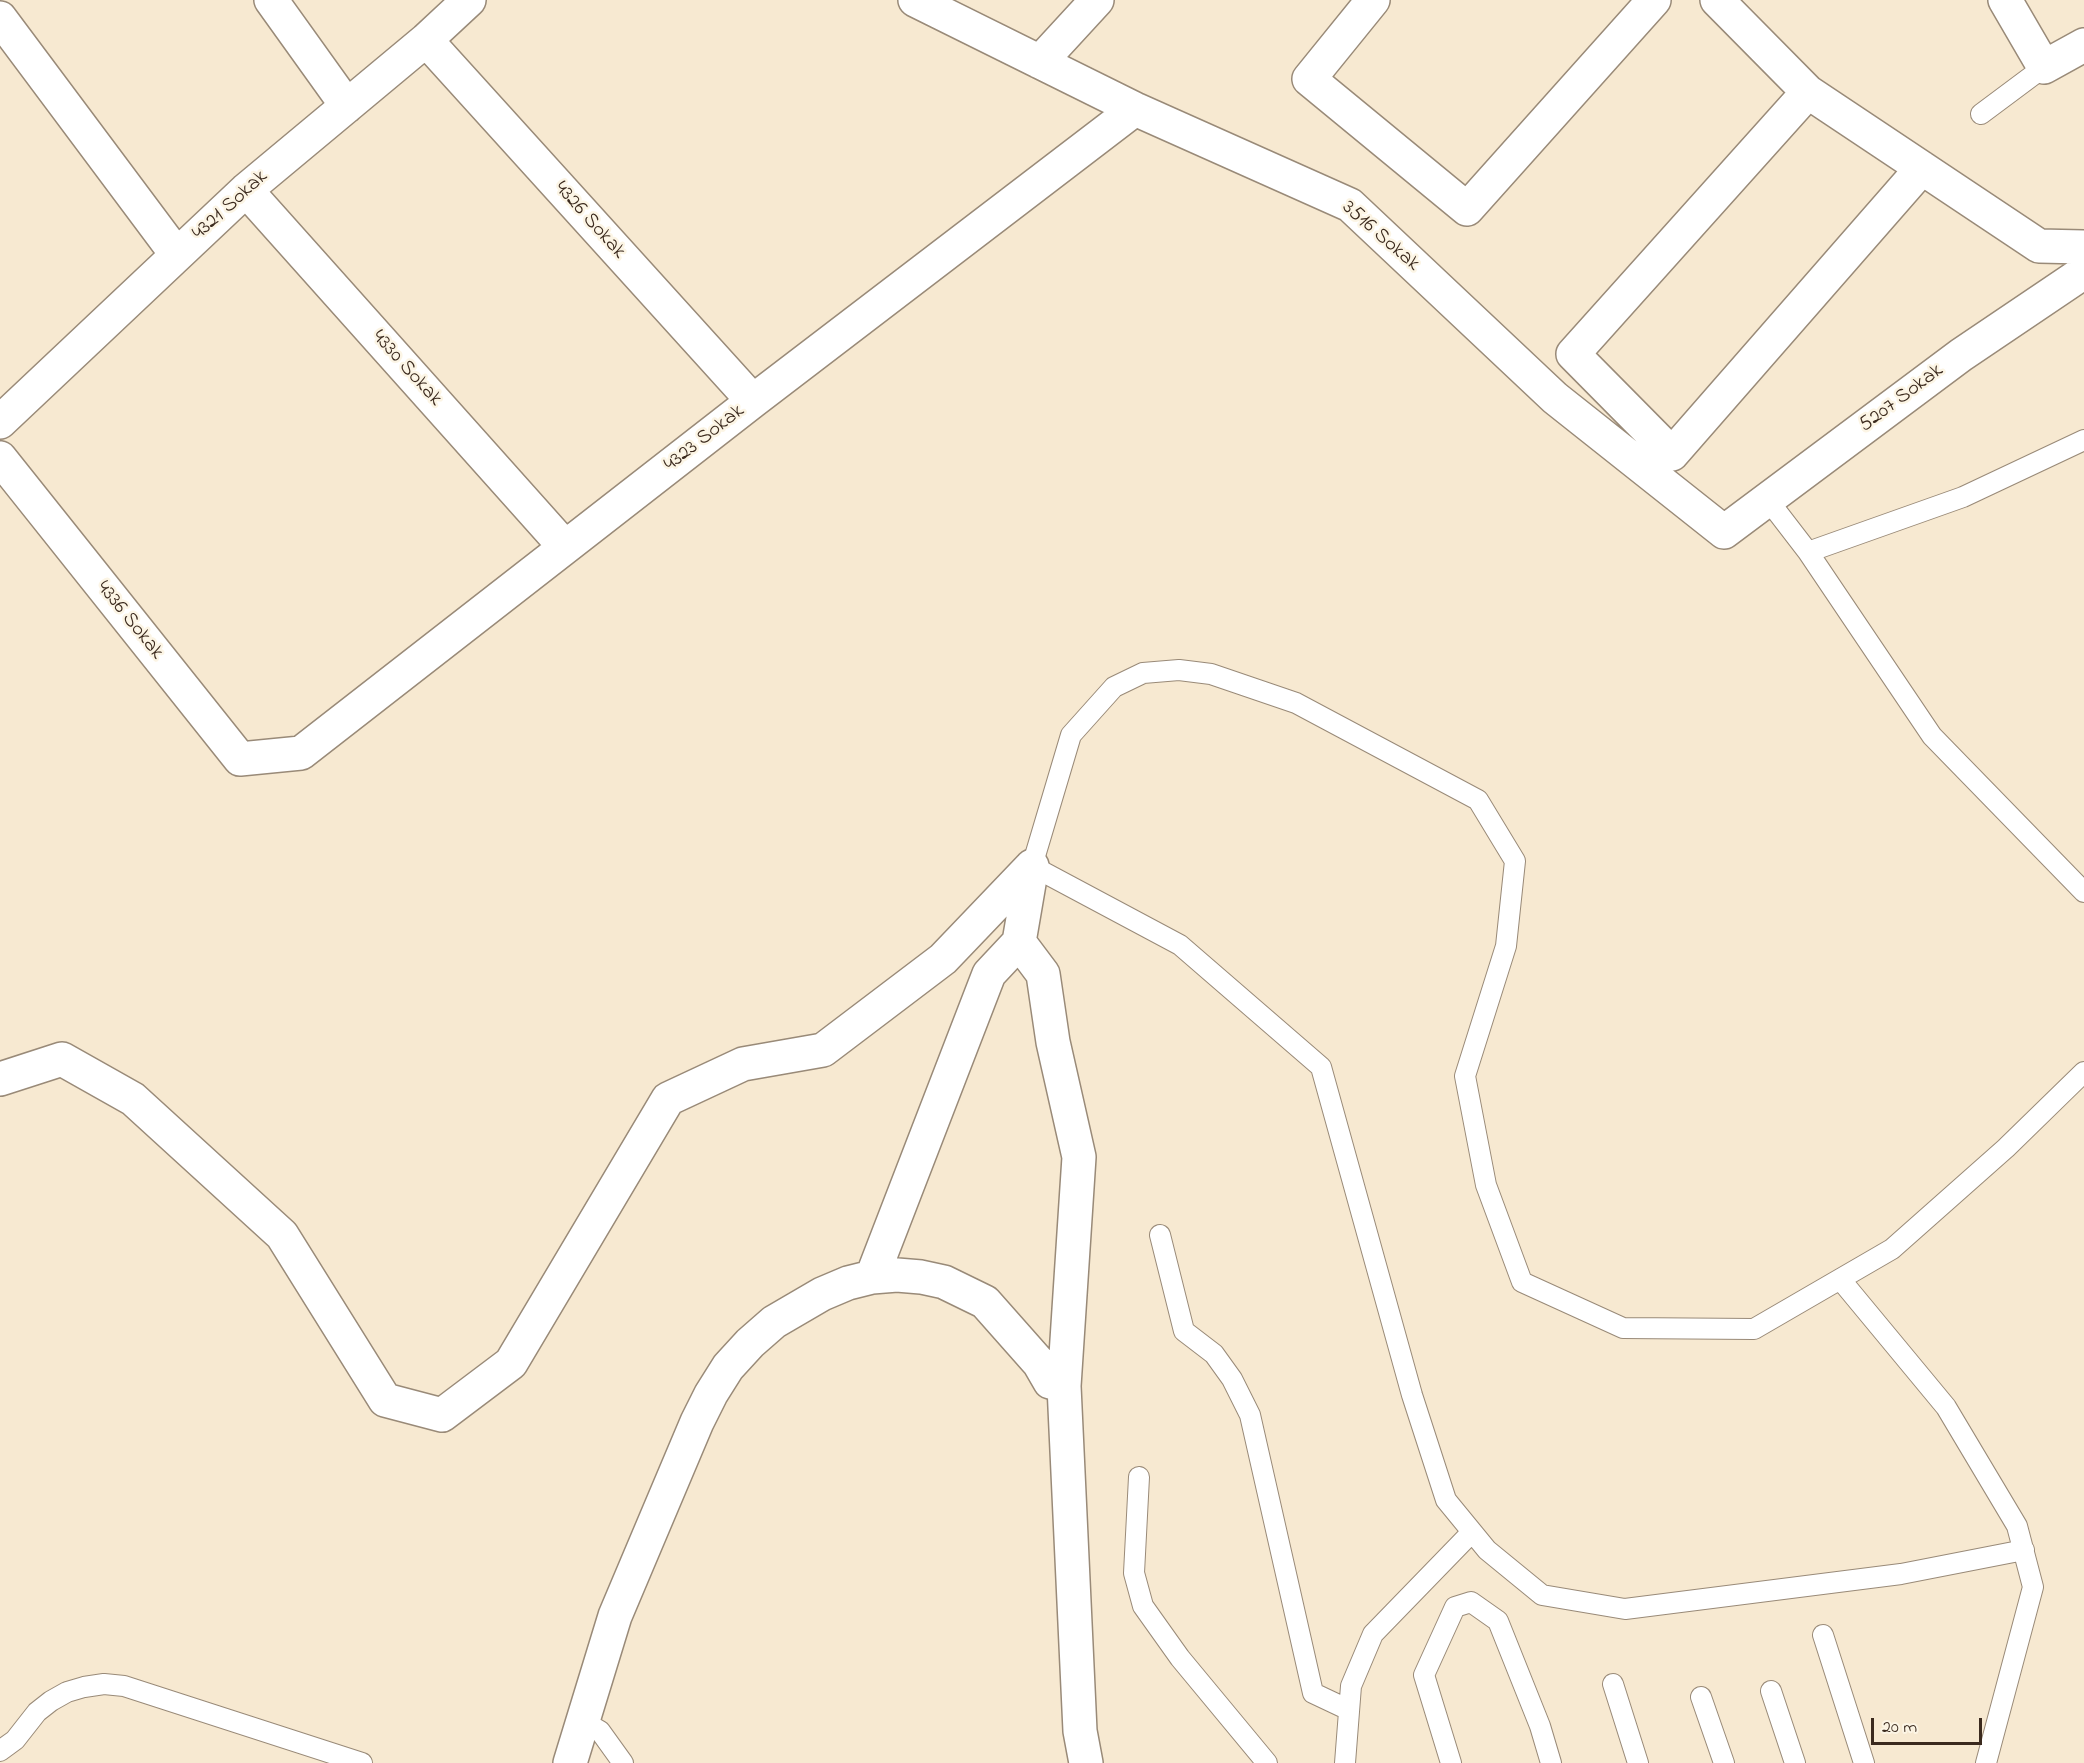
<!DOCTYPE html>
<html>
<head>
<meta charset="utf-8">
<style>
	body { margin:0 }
	#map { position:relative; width:2084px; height:1763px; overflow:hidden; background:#f7e9d1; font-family:"Indie Flower",sans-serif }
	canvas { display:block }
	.scale { position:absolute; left:1871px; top:1718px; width:111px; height:27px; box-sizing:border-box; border:3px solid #3b2a1e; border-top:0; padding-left:8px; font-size:18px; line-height:21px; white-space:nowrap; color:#3b2a1e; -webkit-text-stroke:4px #fcf5e5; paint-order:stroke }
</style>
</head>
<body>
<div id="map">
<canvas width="2084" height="1763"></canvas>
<div class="scale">20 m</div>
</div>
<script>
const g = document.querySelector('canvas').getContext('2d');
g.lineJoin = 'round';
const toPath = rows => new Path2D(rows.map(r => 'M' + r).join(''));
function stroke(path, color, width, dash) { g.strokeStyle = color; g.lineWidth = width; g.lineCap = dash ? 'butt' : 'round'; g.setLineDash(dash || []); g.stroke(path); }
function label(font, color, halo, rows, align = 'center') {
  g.font = font + ' "Indie Flower",sans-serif'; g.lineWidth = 5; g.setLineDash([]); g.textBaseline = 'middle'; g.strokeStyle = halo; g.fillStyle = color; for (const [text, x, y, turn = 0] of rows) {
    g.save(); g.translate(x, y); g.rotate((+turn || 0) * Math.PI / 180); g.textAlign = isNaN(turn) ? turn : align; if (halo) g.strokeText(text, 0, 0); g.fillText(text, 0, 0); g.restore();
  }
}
const lane = toPath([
	[1981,114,2044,67],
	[2084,440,1963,497,1808,552,1932,736,2084,892],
	[1768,500,1808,552],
	[1160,1235,1184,1331,1214,1354,1232,1379,1250,1415,1313,1693,1349,1710],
	[1840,1279,1946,1407,2017,1526,2033,1587,1986,1763],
	[1139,1477,1134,1573,1143,1606,1180,1658,1267,1763],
	[2024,1550,1901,1574,1625,1609,1542,1595,1487,1550,1446,1500,1412,1395,1321,1067,1180,945,1032,866,1071,735,1114,687,1143,673,1179,670,1211,674,1296,703,1478,800,1515,861,1506,946,1465,1076,1486,1185,1522,1282,1623,1328,1754,1329,1892,1249,2006,1148,2084,1072],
	[1823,1635,1864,1763],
	[1613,1684,1638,1763],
	[1771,1691,1795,1763],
	[1701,1697,1724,1763],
	[583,1721,600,1731,623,1763],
	[0,1751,15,1740,37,1712,51,1701,67,1692,84,1687,104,1684,124,1686,362,1763],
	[1345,1763,1351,1686,1373,1634,1472,1532],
	[1451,1763,1424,1675,1455,1607,1471,1602,1498,1621,1540,1726,1551,1763]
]);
const street = toPath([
	[271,0,347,106],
	[915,0,1135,109,1350,205,1555,398,1724,532,1961,355,2084,272],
	[1373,0,1309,79,1467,209,1654,0],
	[1717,0,1808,92,2039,246,2084,247],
	[2005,0,2044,67,2084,45],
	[0,18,177,255],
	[426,40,753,401],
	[1040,62,1097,0],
	[1808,92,1573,354,1672,454,1922,168],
	[246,190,565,547],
	[0,422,246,190,426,40,469,0],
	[0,458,240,759,301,753,753,401,1135,109],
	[1032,866,1019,942,1043,974,1053,1042,1079,1157,1064,1386,1080,1731,1086,1763],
	[0,1079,62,1059,133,1099,282,1235,385,1400,442,1415,511,1363,668,1099,743,1064,823,1050,943,959,1032,866],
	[872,1277,989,974,1019,942],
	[570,1763,615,1616,697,1422,711,1394,728,1367,750,1343,774,1322,822,1294,848,1283,872,1277,897,1275,921,1277,944,1282,985,1302,1039,1363,1050,1382,1064,1386]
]);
stroke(lane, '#998a78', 22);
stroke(street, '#998a78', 36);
stroke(lane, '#fff', 20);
stroke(street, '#fff', 33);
label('21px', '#3b2a1e', '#fcf5e5', [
	["4321 Sokak",231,206,-42],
	["4326 Sokak",589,221,48],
	["3516 Sokak",1380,237,41],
	["4330 Sokak",406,369,48],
	["5207 Sokak",1902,399,-37],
	["4323 Sokak",705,439,-38],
	["4336 Sokak",129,621,51]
]);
</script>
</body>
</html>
